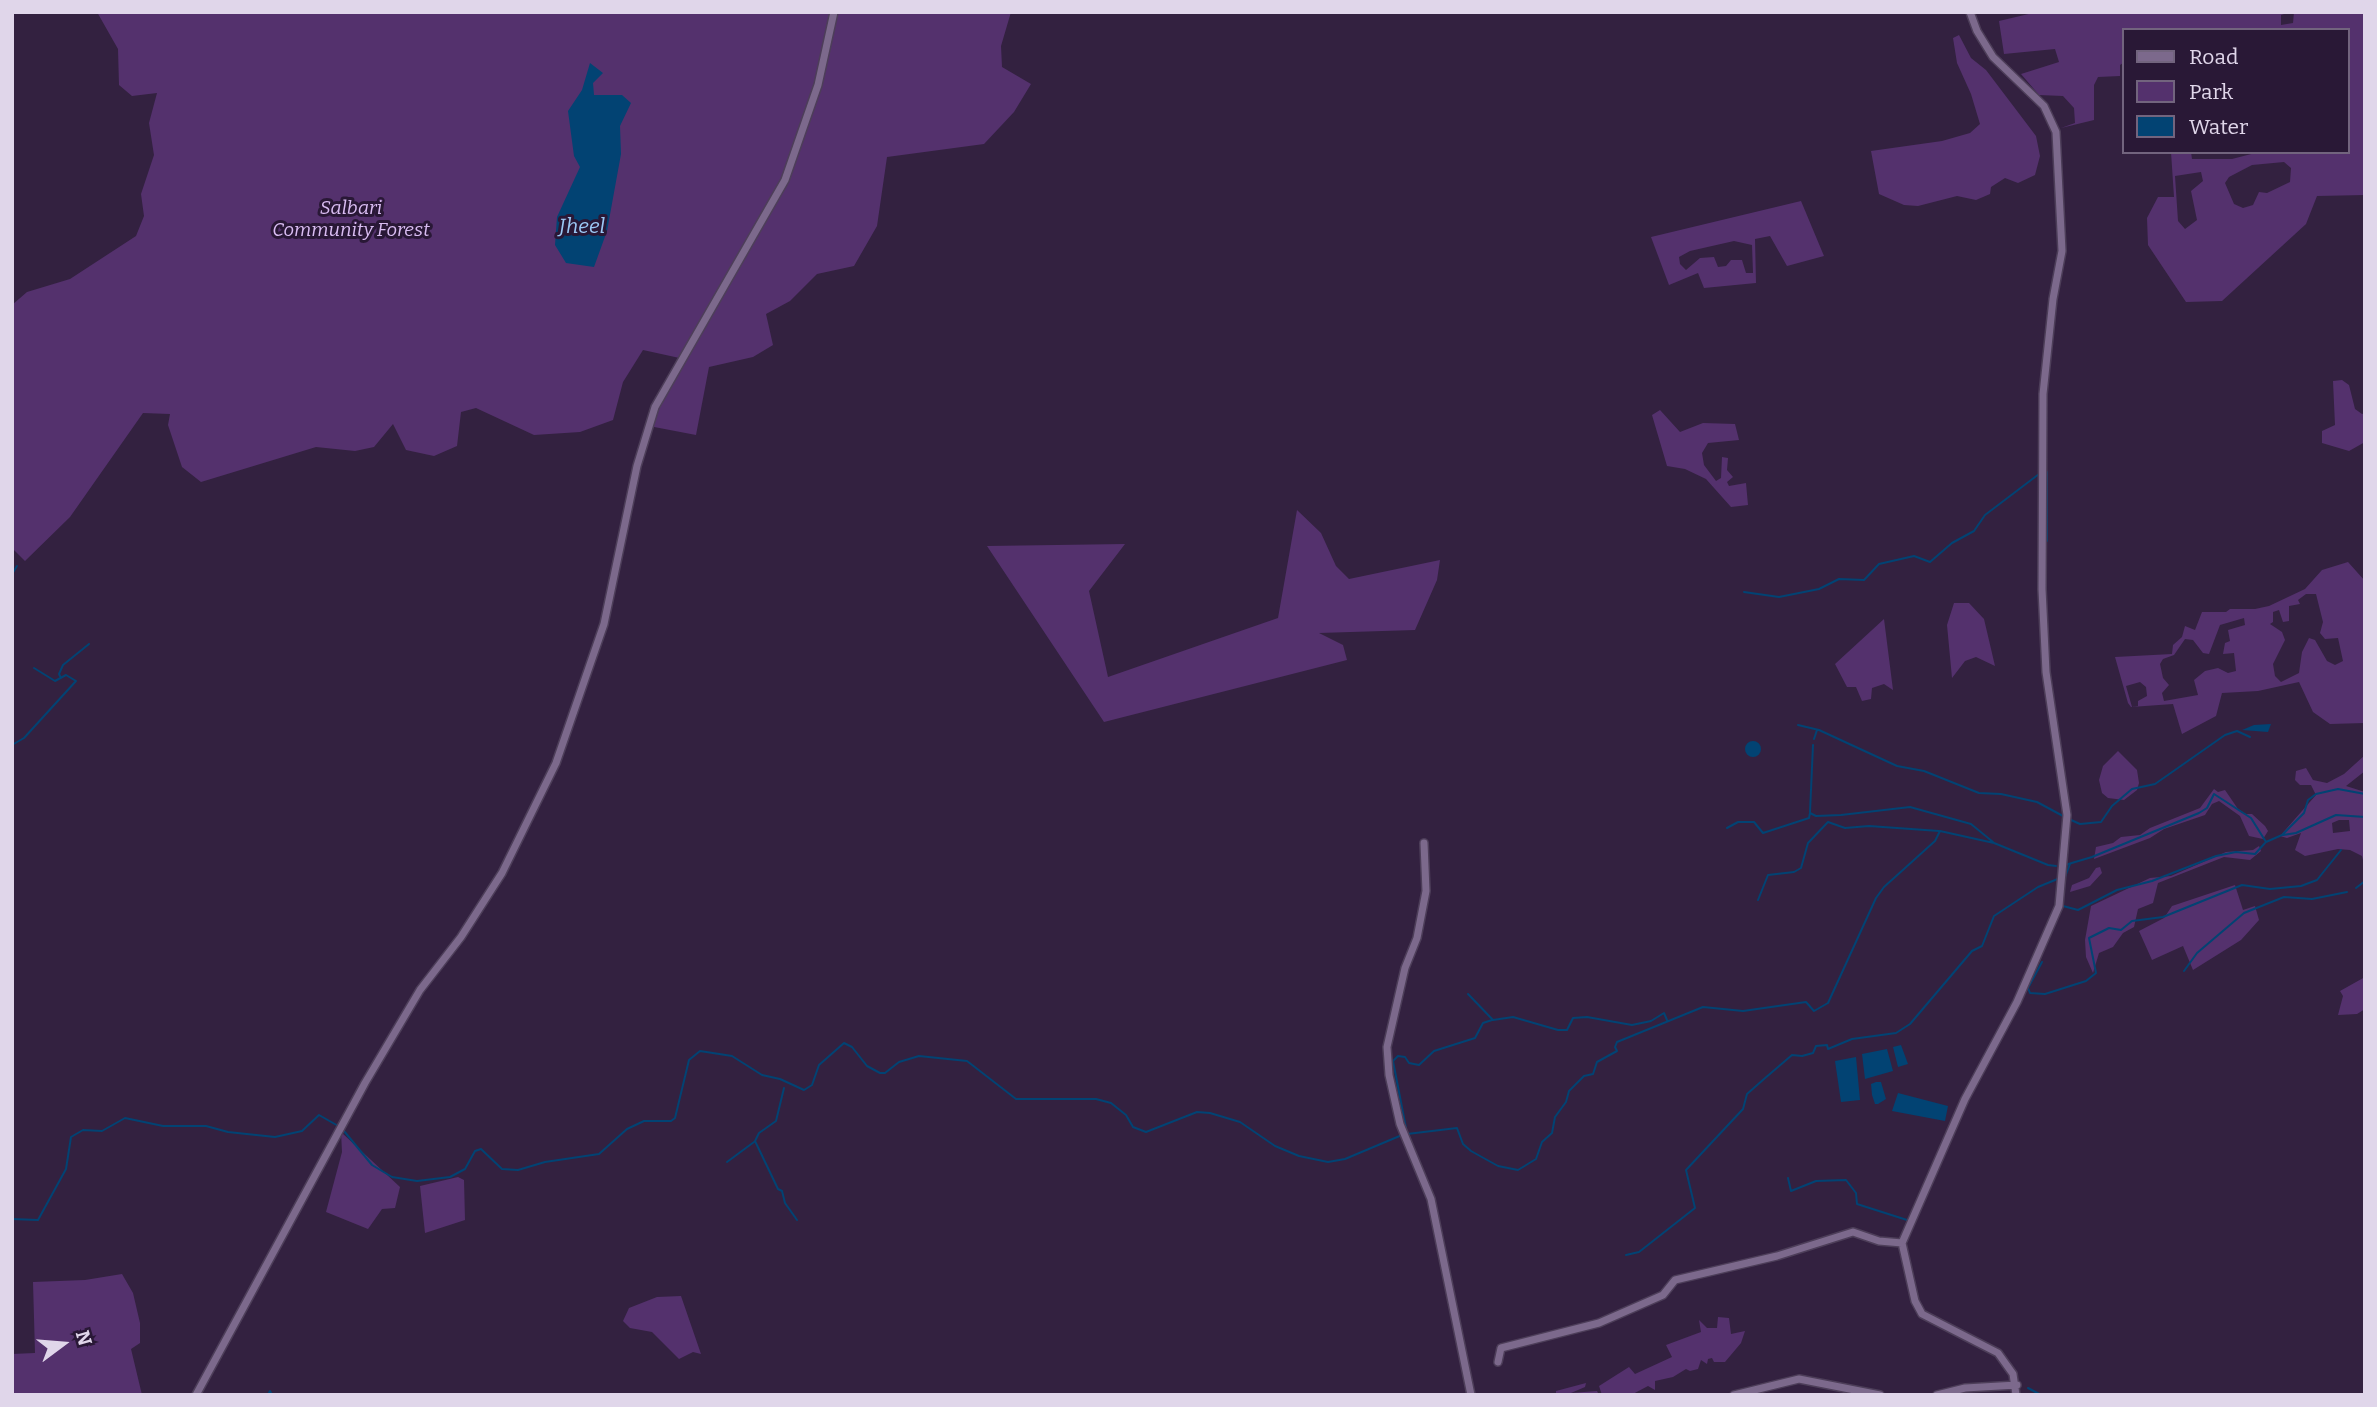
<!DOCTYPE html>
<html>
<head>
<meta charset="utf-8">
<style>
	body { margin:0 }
	#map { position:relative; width:2377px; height:1407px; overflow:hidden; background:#332140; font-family:Bitter,serif }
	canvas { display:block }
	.frame { position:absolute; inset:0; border:14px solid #e0d6ea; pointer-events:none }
	.legend { position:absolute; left:2122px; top:28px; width:228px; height:126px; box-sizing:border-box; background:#291836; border:2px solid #72647e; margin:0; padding:9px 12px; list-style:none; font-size:21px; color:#e0d6ea }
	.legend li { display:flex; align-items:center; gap:14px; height:35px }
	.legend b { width:35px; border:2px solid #72647e }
	.north { position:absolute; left:28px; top:1309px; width:70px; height:70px; -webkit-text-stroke:5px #291836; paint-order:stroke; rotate:74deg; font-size:19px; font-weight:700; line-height:28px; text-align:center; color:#e0d6ea }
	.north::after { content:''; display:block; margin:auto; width:24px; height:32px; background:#e0d6ea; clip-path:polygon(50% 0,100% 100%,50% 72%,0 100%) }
</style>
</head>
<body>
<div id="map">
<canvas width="2377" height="1407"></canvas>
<div class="frame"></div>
<ul class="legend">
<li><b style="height:9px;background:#7c698c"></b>Road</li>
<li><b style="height:19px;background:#54316d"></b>Park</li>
<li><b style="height:19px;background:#024373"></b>Water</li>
</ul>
<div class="north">N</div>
</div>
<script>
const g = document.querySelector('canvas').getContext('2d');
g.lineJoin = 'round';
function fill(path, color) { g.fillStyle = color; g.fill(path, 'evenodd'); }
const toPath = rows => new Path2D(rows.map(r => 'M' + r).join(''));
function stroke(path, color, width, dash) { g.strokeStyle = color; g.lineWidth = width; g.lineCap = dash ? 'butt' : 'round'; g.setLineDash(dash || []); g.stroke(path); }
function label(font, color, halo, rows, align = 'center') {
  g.font = font + ' Bitter,serif'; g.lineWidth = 6; g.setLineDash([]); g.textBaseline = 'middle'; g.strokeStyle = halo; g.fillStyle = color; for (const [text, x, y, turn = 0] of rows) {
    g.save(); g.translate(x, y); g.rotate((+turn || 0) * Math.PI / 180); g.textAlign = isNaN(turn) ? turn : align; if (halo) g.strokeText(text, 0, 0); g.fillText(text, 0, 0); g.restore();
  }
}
fill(toPath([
	[97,12,1011,12,1001,46,1002,67,1031,84,1014,112,984,144,887,157,877,226,854,266,817,274,790,301,766,314,773,345,753,357,709,367,696,435,649,426,684,359,643,350,623,382,613,420,580,432,534,435,476,408,461,412,457,446,434,456,406,450,393,424,374,447,355,451,316,447,201,482,182,467,168,425,170,414,143,413,70,517,25,561,12,548,12,305,27,292,70,279,136,236,144,216,141,194,154,155,149,123,157,93,132,96,119,85,118,49],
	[2037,12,2290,12,2281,15,2281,25,2293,23,2294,12,2365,14,2365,195,2317,196,2306,224,2222,301,2186,302,2148,245,2147,218,2158,197,2174,197,2171,152,2191,152,2192,159,2232,159,2259,152,2347,152,2347,30,2123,30,2123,63,2120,65,2120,76,2098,77,2094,85,2094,120,2061,128,2075,123,2074,108,2063,96,2039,95,2021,74,2059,62,2055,49,2004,54,1999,21],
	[2284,162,2291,168,2290,182,2267,193,2259,192,2253,205,2243,208,2234,204,2225,183,2229,177,2252,165],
	[2201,172,2203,181,2191,191,2197,220,2185,229,2178,221,2175,176],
	[1959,35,1971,58,1986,70,2036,136,2040,156,2035,175,2018,183,2005,178,1991,187,1990,194,1976,200,1957,196,1918,206,1904,205,1879,194,1871,151,1942,141,1970,133,1980,124,1971,94,1957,63,1953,38],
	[1801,201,1824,256,1787,266,1770,236,1755,239,1756,283,1704,288,1698,273,1669,285,1651,237],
	[1734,241,1752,245,1753,273,1746,273,1742,260,1731,260,1726,266,1718,267,1714,257,1700,258,1686,270,1680,264,1679,257,1690,251],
	[2342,380,2349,385,2355,409,2362,414,2365,413,2365,442,2349,451,2322,443,2322,431,2335,425,2333,381],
	[1660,410,1680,432,1703,423,1735,424,1739,440,1708,443,1702,453,1704,465,1716,481,1721,478,1722,457,1728,458,1727,470,1733,477,1727,482,1729,486,1746,483,1748,505,1731,507,1706,479,1685,469,1667,466,1652,415],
	[1297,510,1321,533,1336,566,1349,579,1440,560,1437,580,1415,630,1319,633,1343,645,1347,660,1104,722,987,546,1125,544,1089,591,1108,677,1278,618],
	[2348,562,2365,581,2365,723,2330,724,2313,712,2299,682,2258,691,2222,693,2216,716,2182,734,2173,704,2131,707,2128,703,2115,657,2172,654,2173,645,2182,637,2185,626,2195,630,2202,612,2226,612,2230,609,2255,609,2269,606,2305,589,2322,570],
	[2306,594,2316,594,2323,622,2320,633,2325,639,2338,638,2343,661,2335,665,2327,661,2315,640,2309,638,2302,652,2299,673,2281,682,2275,676,2273,664,2285,640,2282,632,2270,624,2273,622,2273,612,2279,610,2283,622,2289,621,2289,606,2300,604,2298,600],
	[2244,618,2245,625,2228,630,2230,641,2225,643,2223,654,2234,653,2236,671,2228,673,2218,668,2205,671,2194,680,2198,695,2164,701,2162,693,2169,685,2163,678,2160,664,2163,659,2174,655,2185,639,2193,640,2203,653,2209,654,2220,625],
	[2140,682,2146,687,2147,696,2138,701,2138,706,2132,707,2126,686],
	[1954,603,1969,603,1984,619,1995,666,1976,657,1965,661,1952,678,1947,625],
	[1884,619,1893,690,1884,684,1872,688,1871,699,1862,701,1856,687,1847,687,1835,664],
	[2118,751,2137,770,2139,783,2137,790,2124,800,2108,798,2102,793,2099,780,2103,766],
	[2365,755,2365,771,2346,786,2365,792,2365,868,2362,856,2350,850,2338,849,2305,856,2295,850,2301,833,2287,838,2280,836,2316,795,2311,785,2300,785,2295,780,2296,771,2306,768,2313,780,2327,783,2344,774],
	[2339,820,2349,820,2350,831,2333,833,2332,823],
	[2214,789,2218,792,2225,790,2238,809,2246,814,2252,814,2265,826,2268,831,2263,839,2249,836,2240,816,2219,801,2212,804,2205,815,2164,829,2150,838,2094,859,2096,847,2113,843,2121,837,2140,835,2150,828,2200,808],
	[2259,846,2261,851,2250,860,2224,857,2158,883,2153,903,2138,909,2134,927,2123,933,2113,947,2099,953,2093,973,2086,957,2085,940,2091,906,2150,878,2171,876,2226,852,2253,850],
	[2096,868,2100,867,2102,873,2090,886,2070,892,2072,885,2089,878],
	[2235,885,2243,910,2255,906,2259,920,2241,940,2193,970,2183,946,2152,960,2139,931,2164,918,2172,906],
	[2365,977,2365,1009,2357,1014,2338,1015,2343,996,2340,991],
	[341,1132,400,1187,395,1208,382,1209,368,1229,326,1212,342,1152],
	[458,1177,464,1180,465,1220,425,1233,420,1186],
	[122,1274,133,1293,140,1323,140,1343,131,1349,142,1395,12,1395,12,1354,35,1353,33,1282,85,1280],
	[681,1296,701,1354,693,1352,679,1359,652,1332,630,1328,623,1321,629,1308,657,1297],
	[1718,1317,1729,1318,1731,1334,1745,1331,1741,1343,1725,1362,1714,1362,1712,1358,1708,1359,1707,1364,1701,1360,1698,1369,1690,1371,1686,1369,1673,1377,1655,1381,1655,1390,1648,1386,1631,1395,1602,1395,1599,1386,1629,1367,1635,1374,1672,1357,1666,1345,1701,1332,1699,1320,1707,1328,1717,1328],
	[1586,1383,1585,1387,1571,1393,1597,1391,1599,1395,1556,1395,1556,1391]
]), '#54316d');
fill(toPath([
	[590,63,603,73,593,83,594,95,622,95,631,103,620,126,621,154,607,231,594,267,566,263,555,245,557,217,580,167,574,156,568,111,582,90],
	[2271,724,2268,732,2242,730,2254,725],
	'1745 749a8 8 0 1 1 16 0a8 8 0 1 1-16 0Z',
	[1901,1045,1908,1064,1898,1067,1893,1047],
	[1887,1049,1893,1071,1865,1079,1862,1054],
	[1856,1057,1860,1100,1841,1102,1835,1061],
	[1876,1082,1881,1082,1886,1099,1878,1104,1875,1104,1872,1095,1871,1084],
	[1898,1093,1948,1106,1945,1121,1892,1111]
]), '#024373');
stroke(toPath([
	[2047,472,2047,541],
	[12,574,17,566],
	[1744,592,1779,597,1819,589,1839,579,1864,580,1879,564,1914,556,1930,562,1952,543,1974,531,1985,515,2039,474],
	[61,678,59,674,63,665,89,644],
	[1798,725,1819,730,1897,766,1924,771,1979,793,2001,794,2037,802,2063,816],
	[1814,739,1817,730],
	[12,745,24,738,76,681,66,675,55,681,34,668],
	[1810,812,1813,745],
	[2071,820,2080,824,2101,822,2112,806,2132,789,2155,784,2225,735,2237,731,2250,737],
	[1727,828,1738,822,1754,822,1763,833,1809,818,1810,813,1816,816,1841,815,1910,807,1971,824,1993,842],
	[2283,835,2296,833,2336,815,2365,817],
	[2065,865,2092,857,2199,813,2207,808,2214,794,2251,818,2266,842,2282,835,2304,813,2308,800,2316,794,2338,789,2365,794],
	[2065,877,2070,864],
	[2356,888,2365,881],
	[1758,900,1768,875,1794,872,1801,868,1808,843,1828,822,1845,828,1869,826,1939,831],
	[2063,906,2078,910,2117,890,2152,881,2216,856,2236,852,2255,854,2265,843],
	[2042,962,2028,988,2030,993,2045,994,2086,981,2096,973,2089,938,2109,928,2121,930,2132,921,2163,917,2242,885,2270,889,2301,886,2317,880,2341,850],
	[2184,971,2197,953,2244,913,2284,897,2312,899,2347,892],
	[1468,994,1493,1020,1513,1017,1558,1030,1567,1030,1573,1018,1587,1017,1632,1025,1651,1021,1664,1013,1667,1020],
	[784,1088,776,1121,759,1133,755,1141,778,1189,782,1191,785,1203,797,1220],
	[1406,1128,1393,1061,1398,1056,1405,1057,1409,1063,1419,1065,1434,1051,1475,1038,1483,1023,1492,1020],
	[344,1131,372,1165,392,1177,417,1181,450,1177,465,1169,475,1151,481,1149,502,1169,518,1170,545,1162,599,1154,627,1129,644,1121,671,1121,675,1118,689,1060,700,1051,732,1056,762,1075,780,1079,804,1090,812,1085,819,1065,844,1043,852,1047,867,1066,880,1073,885,1073,899,1062,919,1056,967,1061,1016,1099,1096,1099,1111,1103,1126,1115,1133,1127,1146,1132,1197,1112,1210,1113,1240,1122,1275,1146,1299,1156,1328,1162,1345,1159,1402,1135],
	[1407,1134,1457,1128,1463,1144,1471,1151,1498,1166,1518,1170,1536,1159,1542,1142,1552,1133,1555,1117,1566,1102,1569,1091,1584,1076,1593,1074,1597,1062,1617,1051,1615,1047,1617,1042,1703,1007,1743,1011,1806,1002,1814,1011,1828,1003,1876,898,1884,887,1935,841,1940,831,1994,843,2048,865,2056,866],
	[727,1162,754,1142],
	[1788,1178,1791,1191,1816,1181,1846,1180,1856,1193,1857,1204,1907,1220],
	[12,1219,38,1220,66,1169,71,1137,83,1130,102,1131,125,1118,163,1126,206,1126,228,1132,275,1137,302,1131,319,1115,340,1127],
	[1626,1255,1639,1252,1695,1208,1686,1170,1743,1109,1747,1094,1764,1079,1792,1055,1802,1056,1813,1053,1816,1046,1827,1045,1828,1049,1852,1039,1896,1033,1910,1024,1972,951,1982,946,1994,916,2038,887,2060,878],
	[2028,1388,2041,1395],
	[268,1395,270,1391,272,1395]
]), '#024373', 2);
const minor = toPath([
	[1970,12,1977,31,1993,57,2044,106,2056,132,2062,251,2053,299,2043,394,2042,589,2046,672,2067,815,2059,906,2017,1002,1965,1099,1902,1243,1915,1301,1922,1314,1998,1353,2013,1374,2016,1395],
	[1424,843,1426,891,1417,938,1405,968,1387,1047,1389,1075,1400,1124,1431,1199,1471,1395],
	[1498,1362,1501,1348,1599,1323,1663,1295,1675,1280,1777,1256,1853,1232,1879,1241,1902,1243],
	[196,1395,365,1083,420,990,461,937,502,873,556,763,604,624,637,466,655,407,785,180,818,85,834,12],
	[1734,1395,1799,1379,1880,1395],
	[1937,1395,1965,1388,2017,1385]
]);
stroke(minor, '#4d3e59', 10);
stroke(minor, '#7c698c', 7);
label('italic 19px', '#dabdf3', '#291836', [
	["Salbari",351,209],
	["Community Forest",351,231]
]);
label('italic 21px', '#9bc8f5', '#291836', [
	["Jheel",582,227]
]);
</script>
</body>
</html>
